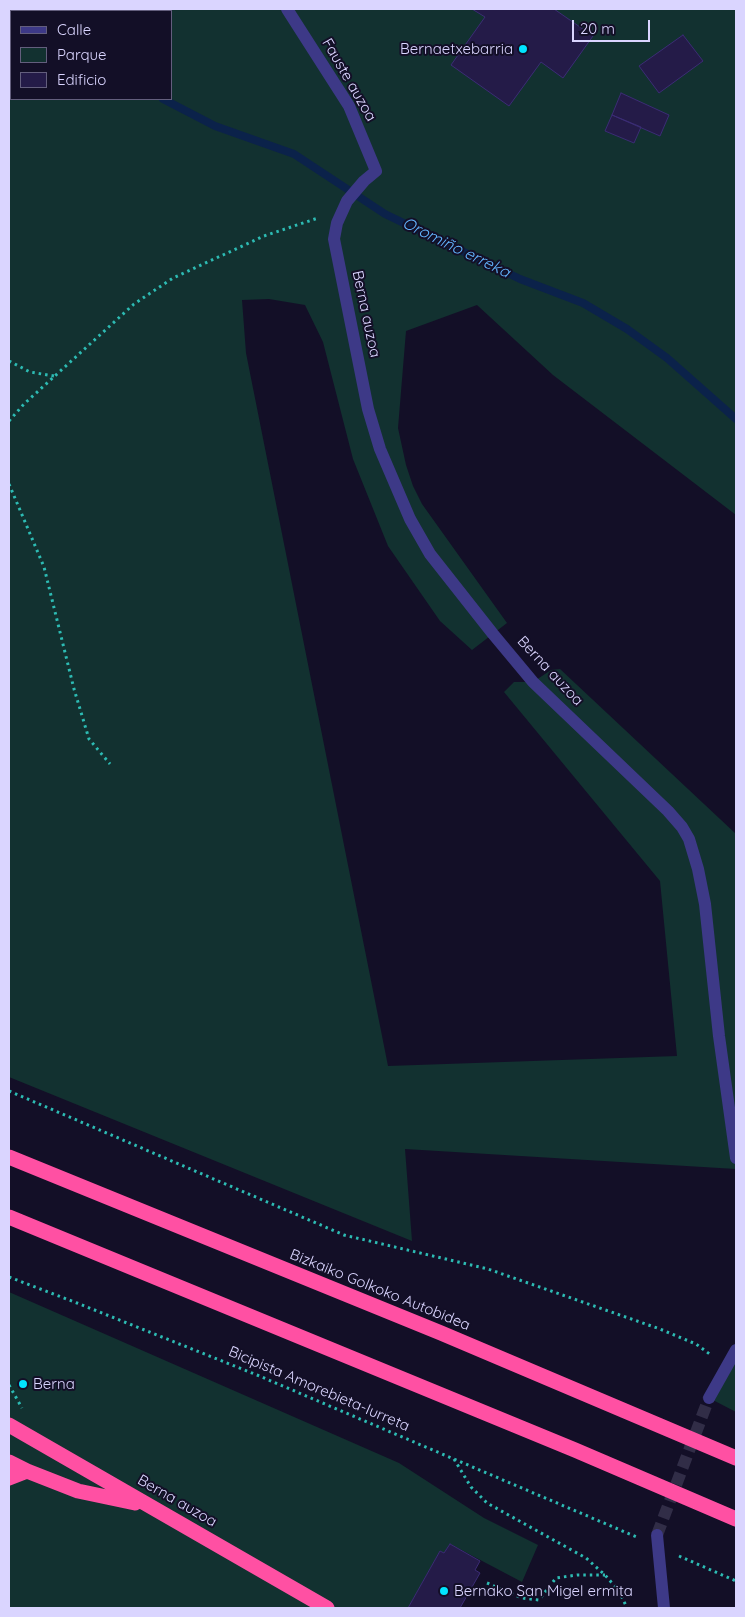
<!DOCTYPE html>
<html>
<head>
<meta charset="utf-8">
<style>
	body { margin:0 }
	#map { position:relative; width:745px; height:1617px; overflow:hidden; background:#130f27; font-family:Quicksand,sans-serif }
	canvas { display:block }
	.frame { position:absolute; inset:0; border:10px solid #dad5ff; pointer-events:none }
	.legend { position:absolute; left:10px; top:10px; width:162px; height:90px; box-sizing:border-box; background:#130f27; border:1px solid #635e7d; margin:0; padding:6px 9px; list-style:none; font-size:15px; color:#dad5ff }
	.legend li { display:flex; align-items:center; gap:10px; height:25px }
	.legend b { width:25px; border:1px solid #635e7d }
	.scale { position:absolute; left:572px; top:20px; width:78px; height:22px; box-sizing:border-box; border:2px solid #dad5ff; border-top:0; padding-left:6px; font-size:15px; line-height:18px; white-space:nowrap; color:#dad5ff; -webkit-text-stroke:4px #130f27; paint-order:stroke }
</style>
</head>
<body>
<div id="map">
<canvas width="745" height="1617"></canvas>
<div class="frame"></div>
<ul class="legend">
<li><b style="height:6px;background:#3d3987"></b>Calle</li>
<li><b style="height:14px;background:#123130"></b>Parque</li>
<li><b style="height:14px;background:#241b48"></b>Edificio</li>
</ul>
<div class="scale">20 m</div>
</div>
<script>
const g = document.querySelector('canvas').getContext('2d');
g.lineJoin = 'round';
function fill(path, color) { g.fillStyle = color; g.fill(path, 'evenodd'); }
const toPath = rows => new Path2D(rows.map(r => 'M' + r).join(''));
function stroke(path, color, width, dash) { g.strokeStyle = color; g.lineWidth = width; g.lineCap = dash ? 'butt' : 'round'; g.setLineDash(dash || []); g.stroke(path); }
function label(font, color, halo, rows, align = 'center') {
  g.font = font + ' Quicksand,sans-serif'; g.lineWidth = 4; g.setLineDash([]); g.textBaseline = 'middle'; g.strokeStyle = halo; g.fillStyle = color; for (const [text, x, y, turn = 0] of rows) {
    g.save(); g.translate(x, y); g.rotate((+turn || 0) * Math.PI / 180); g.textAlign = isNaN(turn) ? turn : align; if (halo) g.strokeText(text, 0, 0); g.fillText(text, 0, 0); g.restore();
  }
}
fill(toPath([
	[9,9,736,9,736,515,553,375,477,305,406,331,398,428,406,465,413,486,422,504,507,623,472,650,440,621,388,546,353,459,323,342,305,305,269,299,242,300,246,353,388,1066,677,1056,660,881,504,692,514,682,533,682,551,670,560,669,736,834,736,1169,405,1149,412,1241,9,1077],
	[11,11,171,11,171,99,11,99],
	[9,1292,399,1463,484,1518,538,1545,522,1582,450,1544,444,1553,440,1551,408,1608,9,1608],
	[736,1350,736,1412,709,1398]
]), '#123130');
stroke(toPath([
	[9,24,11,25],
	[163,99,215,126,294,154,385,214,520,279,583,303,627,329,667,358,736,419]
]), '#0b224a', 8);
const building = toPath([
	[472,9,554,9,593,36,563,78,541,62,509,106,451,65,485,17,472,9],
	[683,35,703,61,659,93,639,66,683,35],
	[621,93,669,115,660,136,612,115,621,93],
	[612,115,641,127,634,143,605,131,612,115],
	[450,1544,480,1561,475,1570,480,1573,460,1608,408,1608,440,1551,444,1553,450,1544]
]);
fill(building, '#241b48');
stroke(building, '#3b2c75', 1);
stroke(toPath([
	[657,1535,709,1398]
]), '#312d47', 12, [12, 6]);
stroke(toPath([
	[9,361,30,372,54,376],
	[9,421,24,404,134,304,173,278,264,236,318,218],
	[9,484,44,567,74,689,89,739,110,764],
	[9,1091,344,1235,488,1269,660,1329,696,1344,711,1355],
	[9,1277,77,1303,257,1375,639,1538],
	[9,1385,22,1408],
	[454,1459,471,1487,487,1503,586,1558,605,1575,619,1591,627,1608],
	[679,1556,736,1581],
	[487,1583,522,1598,539,1600,556,1578,577,1575,605,1575]
]), '#2dbbb3', 3, [2.5, 4]);
stroke(toPath([
	[287,9,349,106,376,171,364,181,347,201,337,223,334,239,368,409,380,449,410,519,430,554,493,634,533,682,668,811,682,827,689,839,698,869,705,904,719,1036,736,1158],
	[709,1398,736,1350],
	[657,1535,664,1608]
]), '#3d3987', 12);
stroke(toPath([
	[9,1157,441,1333,736,1458],
	[9,1217,575,1450,736,1519],
	[9,1425,327,1608],
	[9,1462,27,1471,78,1491,135,1503],
	[9,1478,27,1471]
]), '#ff50a3', 15);
for (const [x, y, r, color] of [
	[523,49,5,"#01e4ff"],
	[23,1384,5,"#01e4ff"],
	[444,1591,5,"#01e4ff"]
]) { const dot = new Path2D(); dot.arc(x, y, r, 0, 2 * Math.PI); g.fillStyle = color; g.fill(dot); stroke(dot, '#130f27', 2); }
label('15px', '#dad5ff', '#130f27', [
	["Bernaetxebarria",513,49,"right"],
	["Berna",33,1384],
	["Bernako San Migel ermita",454,1591]
], 'left');
label('15px', '#dad5ff', '#130f27', [
	["Fauste auzoa",349,80,60],
	["Berna auzoa",366,314,78],
	["Berna auzoa",550,671,47],
	["Bizkaiko Golkoko Autobidea",380,1290,22],
	["Bicipista Amorebieta-Iurreta",319,1389,23],
	["Berna auzoa",177,1501,30]
]);
label('italic 16px', '#63b6ff', '#130f27', [
	["Oromiño erreka",456,248,26]
]);
</script>
</body>
</html>
